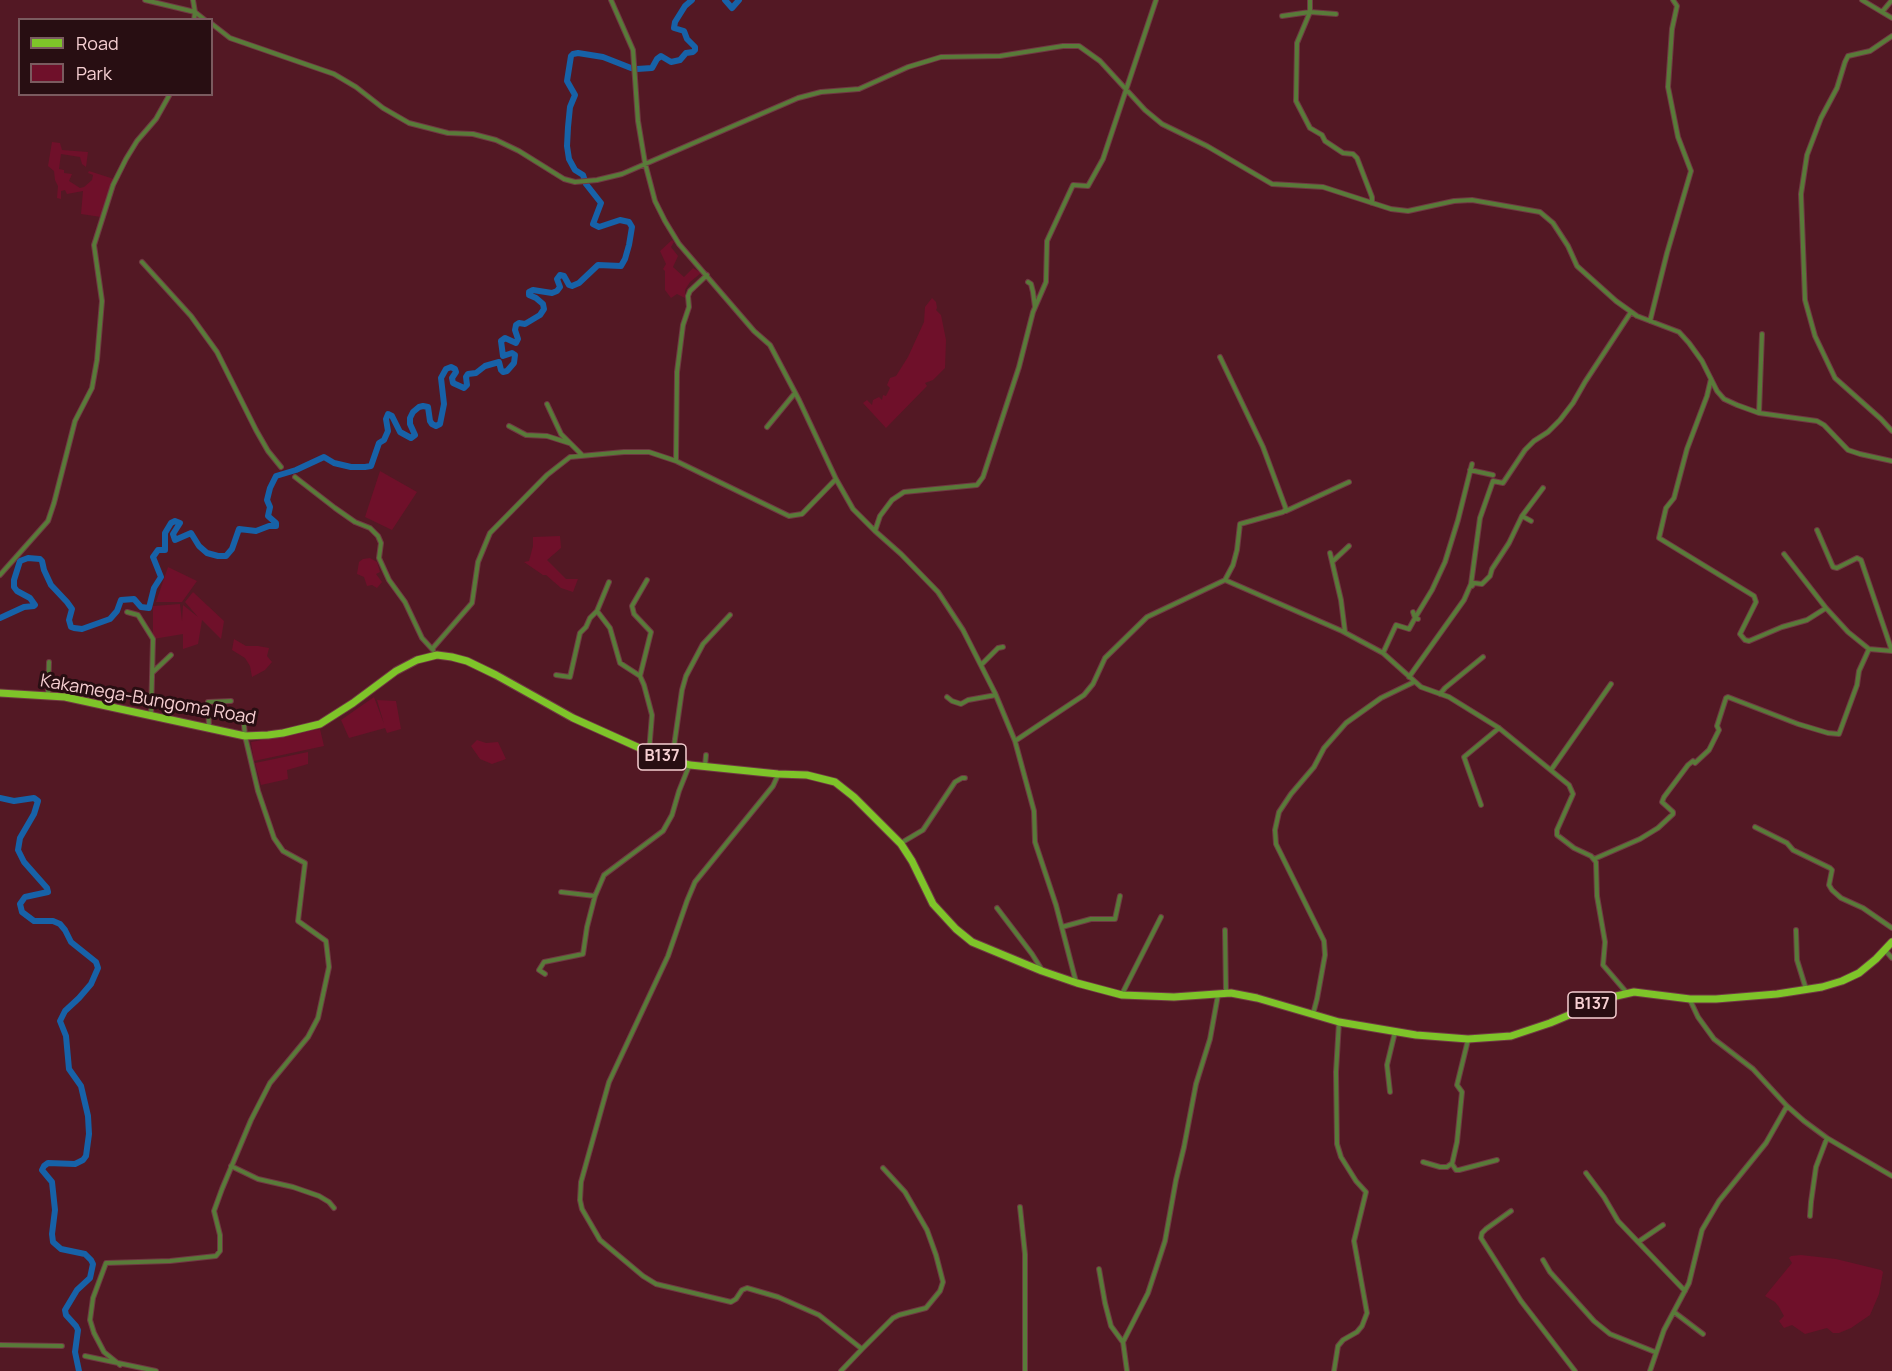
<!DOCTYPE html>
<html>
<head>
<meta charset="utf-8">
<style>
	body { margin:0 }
	#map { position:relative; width:1892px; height:1371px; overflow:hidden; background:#531824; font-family:Manrope,sans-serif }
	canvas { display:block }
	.legend { position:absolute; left:18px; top:18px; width:195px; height:78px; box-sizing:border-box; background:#280e12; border:2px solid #7a5b5f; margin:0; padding:8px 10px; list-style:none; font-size:18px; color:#f6cfd2 }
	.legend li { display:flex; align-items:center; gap:12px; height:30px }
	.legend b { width:30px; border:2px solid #7a5b5f }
</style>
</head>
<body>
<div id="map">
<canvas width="1892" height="1371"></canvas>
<ul class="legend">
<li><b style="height:8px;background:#7ec429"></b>Road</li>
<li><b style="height:16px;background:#6f102a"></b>Park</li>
</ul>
</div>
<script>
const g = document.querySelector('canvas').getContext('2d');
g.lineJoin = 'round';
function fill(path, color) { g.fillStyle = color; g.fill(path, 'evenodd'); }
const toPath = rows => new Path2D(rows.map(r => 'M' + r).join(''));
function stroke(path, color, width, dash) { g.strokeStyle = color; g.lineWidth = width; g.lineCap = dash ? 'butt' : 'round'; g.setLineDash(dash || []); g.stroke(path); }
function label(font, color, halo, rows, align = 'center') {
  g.font = font + ' Manrope,sans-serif'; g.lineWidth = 6; g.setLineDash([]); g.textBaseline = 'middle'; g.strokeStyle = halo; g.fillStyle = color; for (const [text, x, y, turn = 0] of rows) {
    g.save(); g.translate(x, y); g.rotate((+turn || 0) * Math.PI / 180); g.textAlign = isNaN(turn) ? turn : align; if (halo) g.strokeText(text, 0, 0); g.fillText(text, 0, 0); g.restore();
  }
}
fill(toPath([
	[52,142,60,143,62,150,88,152,86,167,82,164,80,157,61,154,59,169,64,170,64,173,72,174,69,181,80,188,84,187,92,180,93,175,88,173,89,171,114,179,101,217,81,214,83,191,67,194,65,190,61,191,61,199,57,198,58,186,55,180,54,171,48,166],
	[672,240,674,242,671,247,678,256,673,267,684,277,693,268,701,273,690,282,685,290,685,298,677,294,671,298,665,290,665,271,663,269,666,264,660,251],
	[932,298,936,302,937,308,936,310,941,315,946,340,945,368,933,380,925,383,927,386,886,428,863,403,867,400,872,405,873,400,879,397,882,400,883,395,886,396,890,388,887,385,890,378,896,376,908,357,924,322,925,307],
	[380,471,417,492,392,530,365,517],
	[560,536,561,548,547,560,566,579,578,579,573,592,561,588,546,575,543,575,524,562,529,561,533,546,533,537],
	[370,558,377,562,380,572,376,574,382,582,377,588,372,585,367,586,364,577,357,574,359,562,363,559],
	[168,567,197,581,182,602,156,602],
	[193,592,224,621,221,639,202,620,198,644,183,649,183,634,153,639,153,606,180,604,182,621,183,605,198,617,185,602],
	[234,639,246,646,258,646,269,648,267,656,272,662,265,670,252,677,250,666,245,658,232,650],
	[374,697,384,724,377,700,396,701,401,729,387,733,385,728,349,738,341,720],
	[320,729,324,746,254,761,251,742],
	[477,740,486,743,498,742,506,759,492,764,480,759,471,746],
	[308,752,308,764,287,770,288,779,261,785,255,763],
	[1801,1255,1836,1259,1881,1270,1883,1272,1879,1294,1870,1315,1851,1328,1839,1333,1833,1333,1827,1328,1805,1334,1792,1325,1784,1328,1779,1321,1784,1316,1779,1307,1775,1302,1765,1296,1792,1263,1789,1258,1791,1256]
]), '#6f102a');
stroke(toPath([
	[725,0,732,8,739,0],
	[0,618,24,607,34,606,35,605,30,598,17,591,14,587,14,580,20,561,28,558,40,559,42,561,44,570,51,585,67,602,72,609,69,620,71,627,74,628,82,629,110,619,117,611,121,600,134,599,141,607,149,608,154,588,161,577,153,557,158,550,165,550,165,533,171,523,175,521,180,523,173,534,175,540,191,533,199,546,207,553,218,556,226,556,232,549,239,529,256,531,269,526,276,526,276,523,268,516,270,507,267,500,270,488,276,476,296,470,324,457,334,463,351,467,365,467,371,466,379,443,384,440,388,431,386,419,388,414,392,416,400,432,411,438,415,435,410,424,410,418,413,412,419,407,423,406,428,407,430,421,432,424,436,426,440,424,444,404,441,378,446,369,451,367,455,369,456,372,452,378,453,383,464,388,467,385,466,377,468,374,476,373,485,366,499,362,501,370,503,372,507,371,514,363,515,355,512,353,503,356,501,341,505,338,516,343,518,339,515,330,516,325,519,323,525,324,540,315,544,309,543,304,536,298,529,295,529,292,533,290,552,293,557,291,560,287,557,279,560,275,564,276,569,285,572,286,579,283,598,265,621,266,625,259,629,245,632,227,629,222,620,220,599,227,593,224,601,203,586,184,583,175,575,170,569,159,567,146,568,127,570,107,575,95,567,81,571,56,573,54,578,53,603,57,631,68,637,69,652,68,657,59,661,56,671,62,680,60,686,53,693,52,695,50,695,47,687,39,684,31,674,28,675,22,685,6,692,0],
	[0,798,14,801,34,798,38,801,34,814,20,838,18,850,24,862,47,888,48,892,25,897,20,904,22,912,34,921,53,921,60,924,65,930,71,942,96,962,98,968,91,984,79,998,65,1011,60,1021,66,1036,69,1069,81,1086,88,1116,89,1134,86,1156,83,1160,75,1164,48,1163,44,1166,42,1170,52,1182,55,1210,52,1234,53,1242,61,1249,85,1254,91,1260,93,1264,90,1278,77,1290,65,1310,66,1315,76,1326,78,1330,75,1352,79,1371]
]), '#1762a8', 6);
const street = toPath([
	[145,0,195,12,205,20],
	[193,0,195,12,194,20],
	[611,0,633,50,638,121,645,163,655,201,665,221,679,244,754,331,770,345,799,400,836,479,853,509,875,531],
	[1310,0,1310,12,1297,43,1296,101,1310,128,1322,135,1325,141,1343,153,1353,154,1357,158,1372,197,1372,203],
	[1862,0,1892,18],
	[1882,12,1892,0],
	[1282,16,1310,12,1336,14],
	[212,24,230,38,334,74,356,87,383,108,409,123,448,133,473,134,496,140,519,151,564,179,575,182,597,180,622,174,798,98,821,92,859,89,908,67,941,57,1000,56,1063,46,1079,46,1100,61,1145,110,1162,124,1207,146,1272,184,1323,187,1391,209,1408,211,1454,201,1472,200,1540,212,1553,223,1568,246,1577,266,1616,301,1637,316,1679,332,1689,343,1702,361,1717,391,1724,399,1737,405,1759,413,1817,421,1824,425,1848,450,1860,454,1892,461],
	[1892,36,1870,51,1848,56,1845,62,1837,88,1821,118,1807,155,1801,194,1805,300,1815,336,1835,378,1881,419,1892,431],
	[142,262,191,316,217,352,256,430,268,451,281,467],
	[1028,282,1031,284,1033,292,1035,307],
	[1650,321,1667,253,1691,171,1678,137,1668,87,1672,29,1677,6,1673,0],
	[1711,379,1707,396,1687,449,1674,498,1666,508,1659,538,1754,596,1756,602,1740,634,1745,640,1749,641,1782,627,1807,620,1826,608],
	[547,404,561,434,582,455],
	[1759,413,1762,334],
	[509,426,526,435,547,436,569,443],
	[767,427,795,393],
	[676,461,677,372,683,325,689,307,688,296,690,291,707,275],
	[1470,470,1493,475],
	[295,477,335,508,355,522,370,528,378,536,381,543,379,558,389,580,405,602,422,638,433,650],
	[1286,511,1349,482],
	[1522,516,1531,521],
	[1817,530,1833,567,1837,568,1857,558,1861,560,1892,651],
	[1330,553,1341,600,1345,632],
	[1784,554,1826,608,1848,632,1869,649,1892,651],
	[1333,561,1349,546],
	[0,575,48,521,54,503,75,421,92,388,97,360,102,301,94,245,113,185,126,159,137,141,156,119,170,94],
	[1225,580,1342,631,1383,653,1421,687,1449,697,1499,728,1569,785,1573,794,1557,830,1557,835,1574,848,1591,856,1596,862,1597,896,1605,942,1603,965,1627,993],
	[609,582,597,611,610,628,620,663,640,676,644,685,652,715,649,752],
	[1472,586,1474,583,1482,584,1490,576,1492,569,1509,543,1522,516,1543,488],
	[127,612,138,615,153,639,151,715],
	[1418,619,1415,618,1432,590,1445,562,1458,520,1472,464],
	[432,649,472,603,478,562,490,533,547,475,570,457,624,452,649,452,676,461,789,516,802,514,836,479],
	[1383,653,1396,625,1409,629,1415,618,1413,612],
	[981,665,998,648,1003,647],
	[153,672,171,655],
	[556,675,570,677,580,633,586,627,590,618,597,611],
	[640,676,651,632,634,614,632,606,647,580],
	[1409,677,1464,600,1471,584,1480,518,1493,481,1503,483,1525,450,1534,441,1548,432,1560,420,1573,403,1585,382,1631,312],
	[1440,694,1445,688,1483,657],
	[48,695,49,662],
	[947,697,952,701,961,704,968,700,996,695],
	[209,727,208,702,231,701],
	[1015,741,1084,695,1093,684,1105,658,1147,617,1225,580,1233,565,1237,550,1240,524,1283,512,1286,509,1263,447,1220,357],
	[672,760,682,690,686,676,703,644,730,615],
	[705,766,706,755],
	[1551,770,1611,684],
	[778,775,773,786,695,882,687,901,668,956,609,1082,581,1182,580,1200,582,1209,600,1240,643,1276,656,1284,731,1302,736,1299,742,1290,747,1288,778,1297,819,1315,862,1349,841,1371],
	[1481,805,1464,757,1499,728],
	[1755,827,1787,843,1793,850,1830,868,1832,870,1829,885,1832,890,1841,898,1863,908,1892,928],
	[901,843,923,830,955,782,962,778,965,778],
	[1594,859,1640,839,1658,828,1673,814,1673,812,1662,802,1664,797,1688,765,1693,761,1695,763,1709,750,1719,730,1717,726,1726,698,1728,697,1798,724,1828,733,1839,734,1857,685,1859,671,1869,649],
	[561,892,595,896],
	[997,908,1032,954,1042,970],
	[1062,927,1091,919,1115,919,1120,896],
	[1225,930,1226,993],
	[1796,930,1797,960,1806,989],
	[1885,950,1892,958],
	[545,974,539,970,544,962,583,954,587,927,595,896,604,875,663,831,672,815,679,791,689,766],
	[1076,982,1056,905,1035,842,1034,811,1015,741,995,693,963,630,938,592,901,554,875,531,880,516,892,500,904,492,977,485,983,477,1019,367,1033,312,1046,282,1047,241,1073,185,1088,186,1103,159,1156,0],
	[1122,994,1161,917],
	[1690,1000,1698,1017,1714,1039,1753,1069,1787,1106,1804,1121,1827,1138,1892,1176],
	[1313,1014,1317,999,1325,955,1324,941,1276,844,1275,830,1279,812,1291,794,1314,767,1324,748,1346,723,1381,698,1414,682],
	[1468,1040,1457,1085,1462,1092,1457,1142,1452,1164,1456,1170,1459,1170,1497,1160],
	[1390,1092,1387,1065,1395,1032],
	[1423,1162,1440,1167,1447,1167,1451,1164],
	[231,1166,258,1179,293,1187,319,1196,329,1202,334,1208],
	[1586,1173,1604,1197,1618,1221,1685,1291],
	[1020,1207,1025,1254,1025,1371],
	[1511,1211,1486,1229,1482,1233,1481,1238,1521,1301,1575,1371],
	[1810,1216,1811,1202,1816,1167,1827,1138],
	[1638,1242,1663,1225],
	[1543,1260,1550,1272,1594,1321,1610,1334,1655,1352],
	[1099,1269,1105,1303,1111,1326,1122,1341],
	[1674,1312,1703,1334],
	[0,1345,62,1346],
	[862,1349,893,1318,899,1315,926,1308,940,1291,943,1282,936,1255,927,1230,905,1192,883,1168],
	[85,1356,156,1371],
	[120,1365,104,1352,94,1333,90,1320,93,1298,106,1263,170,1261,216,1256,220,1251,220,1235,214,1211,222,1189,251,1120,270,1083,308,1037,318,1018,329,967,326,941,298,921,305,863,283,851,274,838,258,791,245,736,243,713],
	[1127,1371,1123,1342,1148,1293,1165,1241,1176,1180,1184,1147,1196,1084,1210,1039,1218,995],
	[1334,1371,1338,1346,1343,1340,1357,1332,1362,1326,1367,1313,1354,1241,1366,1192,1356,1181,1341,1157,1337,1144,1336,1072,1339,1022],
	[1650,1371,1664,1330,1689,1283,1702,1230,1719,1201,1766,1143,1787,1106]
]);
const primary = toPath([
	[0,693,65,697,245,736,268,735,283,733,320,724,353,703,396,671,417,660,437,655,452,657,467,661,496,675,573,718,653,754,690,765,778,774,807,775,835,782,854,797,901,844,912,861,933,904,956,929,972,942,1042,971,1077,983,1122,995,1174,997,1231,993,1257,998,1339,1022,1416,1035,1468,1039,1511,1036,1550,1023,1612,997,1634,992,1690,999,1716,999,1777,994,1822,987,1842,981,1859,973,1876,959,1892,942]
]);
stroke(street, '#703943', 6);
stroke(primary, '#703943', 9);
stroke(street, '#597b39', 4);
stroke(primary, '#7ec429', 7);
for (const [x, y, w] of [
	[662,757,48],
	[1592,1005,48]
]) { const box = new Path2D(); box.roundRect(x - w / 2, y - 13, w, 26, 4.5); g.fillStyle = '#280e12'; g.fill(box); stroke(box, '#f6cfd2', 1.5); }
label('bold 16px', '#f6cfd2', null, [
	["B137",662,757],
	["B137",1592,1005]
]);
label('18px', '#f6cfd2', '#280e12', [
	["Kakamega-Bungoma Road",148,700,10]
]);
</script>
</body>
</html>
